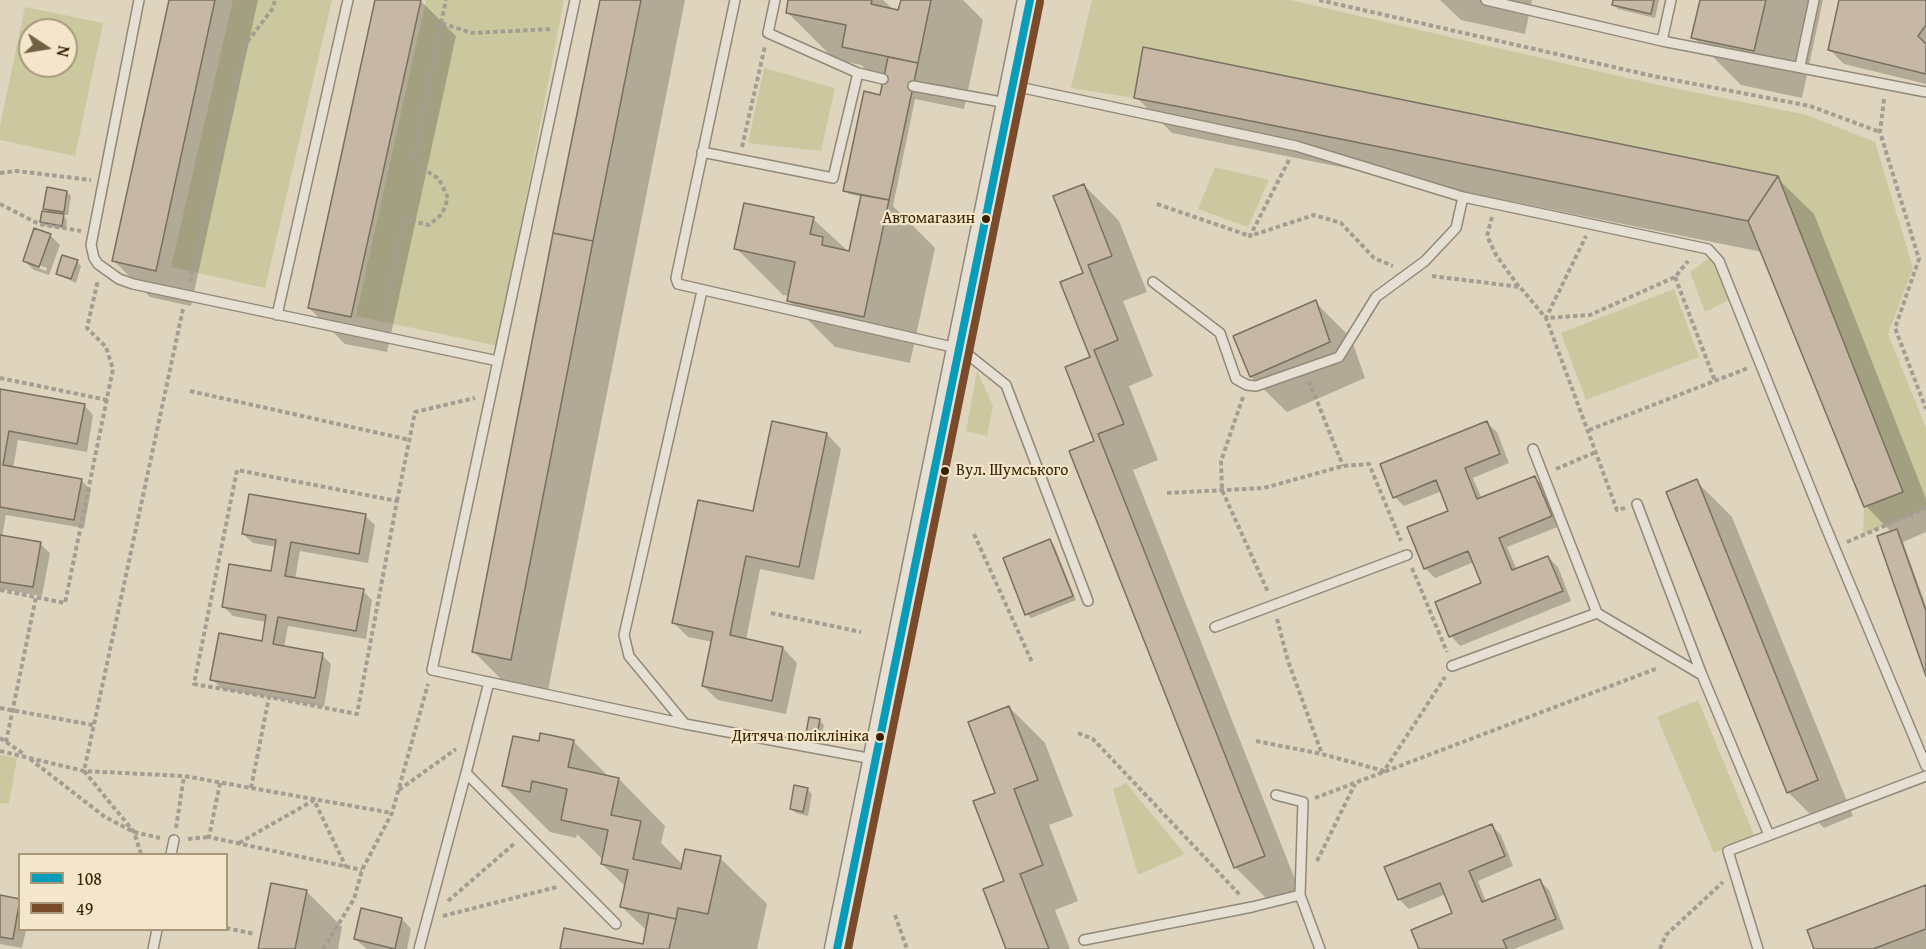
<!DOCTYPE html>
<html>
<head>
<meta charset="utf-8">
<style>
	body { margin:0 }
	#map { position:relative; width:1926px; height:949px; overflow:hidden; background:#dfd4bd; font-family:"Gentium Book Plus",serif }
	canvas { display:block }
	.legend { position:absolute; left:18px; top:853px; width:210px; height:78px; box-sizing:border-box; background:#f4e6ca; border:2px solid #a8987a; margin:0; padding:8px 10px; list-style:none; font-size:18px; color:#372202 }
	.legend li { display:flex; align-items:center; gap:12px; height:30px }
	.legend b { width:30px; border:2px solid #a8987a }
	.north { position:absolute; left:18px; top:18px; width:60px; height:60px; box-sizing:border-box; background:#f4e6ca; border:2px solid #a8987a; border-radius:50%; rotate:102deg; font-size:16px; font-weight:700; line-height:24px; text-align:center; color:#372202 }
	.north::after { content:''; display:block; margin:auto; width:21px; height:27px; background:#726043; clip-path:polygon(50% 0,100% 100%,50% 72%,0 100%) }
</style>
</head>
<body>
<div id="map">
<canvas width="1926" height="949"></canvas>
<ul class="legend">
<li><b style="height:8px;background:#069cba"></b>108</li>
<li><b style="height:8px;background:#7a4b2a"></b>49</li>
</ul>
<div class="north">N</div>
</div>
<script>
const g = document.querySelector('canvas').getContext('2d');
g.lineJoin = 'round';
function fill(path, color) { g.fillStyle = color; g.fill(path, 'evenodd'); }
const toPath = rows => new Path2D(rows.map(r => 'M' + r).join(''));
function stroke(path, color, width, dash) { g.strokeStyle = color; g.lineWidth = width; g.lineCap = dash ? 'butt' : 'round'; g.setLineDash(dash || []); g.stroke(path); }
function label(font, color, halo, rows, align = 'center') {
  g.font = font + ' "Gentium Book Plus",serif'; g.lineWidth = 4.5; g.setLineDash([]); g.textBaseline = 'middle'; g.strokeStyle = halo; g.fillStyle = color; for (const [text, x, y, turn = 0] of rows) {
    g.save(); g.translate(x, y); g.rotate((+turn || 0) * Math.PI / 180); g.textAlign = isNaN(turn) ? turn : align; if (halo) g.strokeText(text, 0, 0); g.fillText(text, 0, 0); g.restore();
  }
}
fill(toPath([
	[233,0,332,0,265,288,171,267],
	[426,0,564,0,498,346,356,316],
	[1092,0,1290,0,1649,83,1807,115,1875,142,1913,268,1888,334,1926,428,1926,508,1863,535,1864,507,1902,492,1778,176,1144,47,1134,98,1071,88],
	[25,7,103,23,75,156,0,140,0,126],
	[30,30,66,30,66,66,30,66],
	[764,68,835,88,821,151,748,143],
	[1215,167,1269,180,1248,227,1198,209],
	[1711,257,1728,300,1705,312,1690,272],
	[1674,289,1699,357,1586,400,1561,333],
	[977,371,993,406,987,436,966,431],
	[1698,700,1754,835,1714,853,1657,717],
	[0,755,17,758,9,804,0,803],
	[1126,783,1185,854,1138,875,1113,789]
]), '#cbc8a0');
fill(toPath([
	[171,0,258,0,191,306,150,297,114,261],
	[377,0,420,0,456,36,387,352,345,344,309,308],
	[603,0,685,0,547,695,510,688,474,652],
	[790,0,883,0,894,10,900,12,902,0,963,0,983,20,964,109,915,99,893,206,935,248,910,363,835,347,788,300,789,296,783,295,736,248,813,219,850,253,862,197,849,194,844,190,883,87,861,65,834,59,787,12],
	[1440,0,1532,0,1525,34,1461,20],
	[1614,0,1659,0,1655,18,1618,9,1613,4],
	[1701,0,1823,0,1802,98,1741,85,1693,37],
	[1840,0,1926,0,1926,84,1844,64,1830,50],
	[1136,97,1777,178,1814,214,1926,499,1926,532,1903,542,1926,606,1926,671,1892,533,1866,506,1762,252,1172,133],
	[1084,185,1119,221,1147,292,1123,301,1153,376,1129,386,1158,460,1133,470,1300,892,1271,903,1235,867,1096,442,1085,273],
	[67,192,71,196,68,215,62,214,67,220,66,229,46,226,42,222,51,214,45,208],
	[50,235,60,245,49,275,34,270,24,261],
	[34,263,47,268,46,271,34,266],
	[77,262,81,266,76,283,57,274],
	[1315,302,1351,338,1365,378,1287,412,1251,377,1235,336],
	[0,390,84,405,93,415,87,452,18,440,13,468,81,480,91,490,84,528,6,515,2,537,40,544,50,553,42,596,0,589],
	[1487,423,1497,432,1509,463,1473,478,1482,499,1535,478,1545,487,1560,526,1507,547,1517,570,1548,557,1558,567,1571,601,1460,646,1451,636,1483,584,1474,562,1435,578,1425,568,1450,512,1442,491,1404,506,1395,497],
	[827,434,841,449,814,580,760,569,746,640,783,648,797,663,786,714,718,700,703,686,713,642,688,637,674,623,754,513],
	[1696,481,1732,517,1853,816,1824,828,1788,792],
	[365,516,375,525,368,563,300,551,295,579,363,591,372,600,366,639,288,626,284,648,322,655,331,664,324,707,222,689,212,679,263,642,266,622,233,616,223,606,272,573,277,547,253,543,243,534],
	[1050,541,1054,545,1076,600,1031,618,1027,614],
	[1009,707,1045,743,1073,816,1049,825,1078,901,1055,910,1070,949,1008,949,1006,882,997,794],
	[819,720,824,725,821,738,812,736,808,732],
	[573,741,609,777,619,779,665,826,661,843,683,865,720,858,767,904,757,949,561,949,644,945,647,931,621,906,626,887,602,864,603,860,577,834,576,838,550,832,504,786,540,743],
	[807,789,812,794,808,816,796,813,791,809],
	[1491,825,1501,835,1513,866,1478,881,1486,902,1539,880,1549,890,1564,929,1514,949,1421,949,1454,914,1446,894,1409,909,1399,899],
	[1926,886,1926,949,1816,949],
	[306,891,342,927,338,949,259,949],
	[0,897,20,900,20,930,26,930,22,948,0,944],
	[402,919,411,929,407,949,367,949,355,939]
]), '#0003');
const building = toPath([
	[169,0,215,0,156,271,112,261,169,0],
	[375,0,421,0,351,317,308,308,375,0],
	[600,0,641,0,593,241,553,233,600,0],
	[788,0,872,0,871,4,898,10,901,0,931,0,918,63,842,47,846,25,786,13,788,0],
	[1613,0,1654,0,1651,14,1612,5,1613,0],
	[1700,0,1766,0,1754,51,1691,38,1700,0],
	[1839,0,1926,0,1926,25,1918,36,1926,44,1926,74,1828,50,1839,0],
	[1143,47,1778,176,1748,221,1191,109,1134,98,1143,47],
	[888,57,918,63,889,200,843,191,864,91,880,95,888,57],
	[1778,176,1903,492,1864,507,1748,221,1778,176],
	[1084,184,1112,256,1088,265,1118,340,1094,350,1124,424,1098,434,1265,856,1234,868,1069,451,1094,441,1065,367,1090,357,1060,282,1083,273,1053,196,1084,184],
	[47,187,67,191,64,212,43,209,47,187],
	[861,195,889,200,864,317,787,301,795,262,734,249,744,203,814,217,810,234,823,237,822,245,849,251,861,195],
	[42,211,64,214,62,226,40,222,42,211],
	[34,228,51,234,39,267,23,261,34,228],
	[553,233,593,241,511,660,472,652,553,233],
	[62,255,78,260,71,279,56,274,62,255],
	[1316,300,1330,342,1250,377,1233,336,1316,300],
	[0,389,85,404,77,444,9,431,3,465,82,479,74,520,0,507,0,389],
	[772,421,827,433,799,567,746,556,730,635,783,647,772,701,702,686,713,632,672,623,698,500,753,511,772,421],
	[1487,421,1500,454,1465,468,1477,499,1535,476,1552,516,1499,538,1512,570,1548,556,1563,591,1449,637,1435,602,1481,583,1468,551,1424,569,1407,527,1448,511,1436,480,1393,498,1380,464,1487,421],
	[1697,479,1818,780,1787,793,1666,492,1697,479],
	[249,494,366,514,359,554,291,542,285,576,364,589,356,631,278,617,273,644,323,653,315,698,210,680,219,633,262,641,266,615,222,607,229,564,271,571,276,540,242,534,249,494],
	[1897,529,1926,611,1926,676,1877,536,1897,529],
	[0,535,41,542,33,587,0,582,0,535],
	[1050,539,1073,596,1025,615,1003,558,1050,539],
	[1009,706,1038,780,1014,789,1043,865,1020,874,1049,949,1006,949,983,889,1004,881,973,801,995,793,968,722,1009,706],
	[809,717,820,719,817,735,806,733,809,717],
	[540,733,574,740,568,767,619,778,611,815,641,821,633,859,681,869,685,849,721,856,708,914,678,908,676,919,620,907,628,870,601,864,608,830,561,820,567,789,532,781,530,792,502,786,513,736,539,741,540,733],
	[794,785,808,788,803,812,790,809,794,785],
	[1492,824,1505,856,1469,871,1482,902,1540,879,1556,919,1503,940,1507,949,1419,949,1411,930,1452,913,1440,883,1398,900,1384,867,1492,824],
	[271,883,307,890,295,949,258,949,271,883],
	[1926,885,1926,929,1873,949,1814,949,1807,930,1926,885],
	[0,895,20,899,13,939,0,937,0,895],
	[361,908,402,918,395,949,354,939,361,908],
	[649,913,676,919,669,949,560,949,564,928,643,944,649,913]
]);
fill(building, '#c7b7a5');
stroke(building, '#797060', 1.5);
const service = toPath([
	[139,0,91,245,94,258,98,264,119,279,133,284,498,361],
	[575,0,432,670,685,724,873,759],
	[735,0,676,278,678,284,961,349,1006,385,1088,601],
	[775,0,768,33,858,73,883,79],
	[1486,0,1662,41,1926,92],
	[1662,41,1671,0],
	[1800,66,1814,0],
	[913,86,1007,103],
	[1014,86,1296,146,1463,197,1708,249,1719,261,1825,525,1926,766],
	[702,152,833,178,858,73],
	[1153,282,1220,333,1236,379,1247,385,1256,386,1339,357,1376,297,1425,261,1456,228,1463,197],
	[277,315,348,0],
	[1533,449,1597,613],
	[1637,504,1702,675],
	[1215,627,1407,555],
	[1452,666,1597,613,1702,675,1769,835],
	[489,682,466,773,616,924],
	[685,724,629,656,624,635,702,291],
	[1276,795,1303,802,1300,895,1320,949],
	[171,854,174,840],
	[1084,940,1252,907,1300,895],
	[153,949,157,930],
	[419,949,466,773],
	[1758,949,1728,851,1926,776]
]);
const tertiary = toPath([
	[837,949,1030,0]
]);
stroke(service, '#928978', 12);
stroke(tertiary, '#928978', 27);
stroke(toPath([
	[1319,0,1653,76,1810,106,1880,132],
	[441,23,446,0],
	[1884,99,1880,132,1919,259,1895,328,1926,409],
	[742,147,765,46],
	[1289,160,1250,236,1314,215,1341,223,1374,258,1393,266],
	[0,173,17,171,91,180],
	[0,204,39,224,81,231],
	[1157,204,1250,236],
	[1492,217,1487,236,1496,255,1519,287],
	[1432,276,1520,287,1546,318,1586,236],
	[1675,277,1715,381],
	[190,282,245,45,273,8,275,0],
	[383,322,404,219,429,225,442,214,448,198,439,179,413,162,441,23,472,33,553,29],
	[0,378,107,400],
	[1309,381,1343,466],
	[190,391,410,440],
	[1243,397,1221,461,1222,490,1268,592],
	[1589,430,1748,368],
	[1556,469,1596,452],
	[1167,493,1264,488,1343,466,1369,464,1401,541],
	[397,501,415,412,475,398],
	[1625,508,1617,510,1546,318,1590,315,1675,277,1688,261],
	[974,534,1032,662],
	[1847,542,1926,508],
	[1412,568,1447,652],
	[0,590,65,603,113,369,106,347,87,328,98,280],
	[771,613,861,632],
	[1277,619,1288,661,1322,754],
	[0,708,93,725],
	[1078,733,1093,739,1240,895],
	[0,738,24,754],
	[1256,741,1322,754,1384,771,1445,677],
	[6,742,36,597],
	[0,751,84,771,184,776,392,813],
	[30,759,105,817,134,832,160,838],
	[220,783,209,837,362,870],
	[251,788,269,697,194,684,237,470,397,501,357,714,269,697],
	[399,790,456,749],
	[1315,798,1658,668],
	[176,828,184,776],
	[188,839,209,837],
	[239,843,314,800,346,867],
	[141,854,134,832,84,771,183,309],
	[1317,861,1355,784],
	[448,901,515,843],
	[895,915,907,949],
	[443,916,557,887],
	[226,928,255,934],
	[323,949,354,899,362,870,392,813,428,684],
	[1660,949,1666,935,1723,882]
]), '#a49d91', 4, [4.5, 3]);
stroke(service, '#e5dfd4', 9);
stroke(tertiary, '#e5dfd4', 24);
stroke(toPath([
	[837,949,1030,0]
]), '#069cba', 8);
stroke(toPath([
	[848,949,1040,2]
]), '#7a4b2a', 8);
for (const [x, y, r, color] of [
	[986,219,5,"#372202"],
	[945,471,5,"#372202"],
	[880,737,5,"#372202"]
]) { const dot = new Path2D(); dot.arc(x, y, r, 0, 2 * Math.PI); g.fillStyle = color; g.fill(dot); stroke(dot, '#f4e6ca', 2); }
label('16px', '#372202', '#f4e6ca', [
	["Автомагазин",975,219],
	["Вул. Шумського",956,471,"left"],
	["Дитяча поліклініка",869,737]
], 'right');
</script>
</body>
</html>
